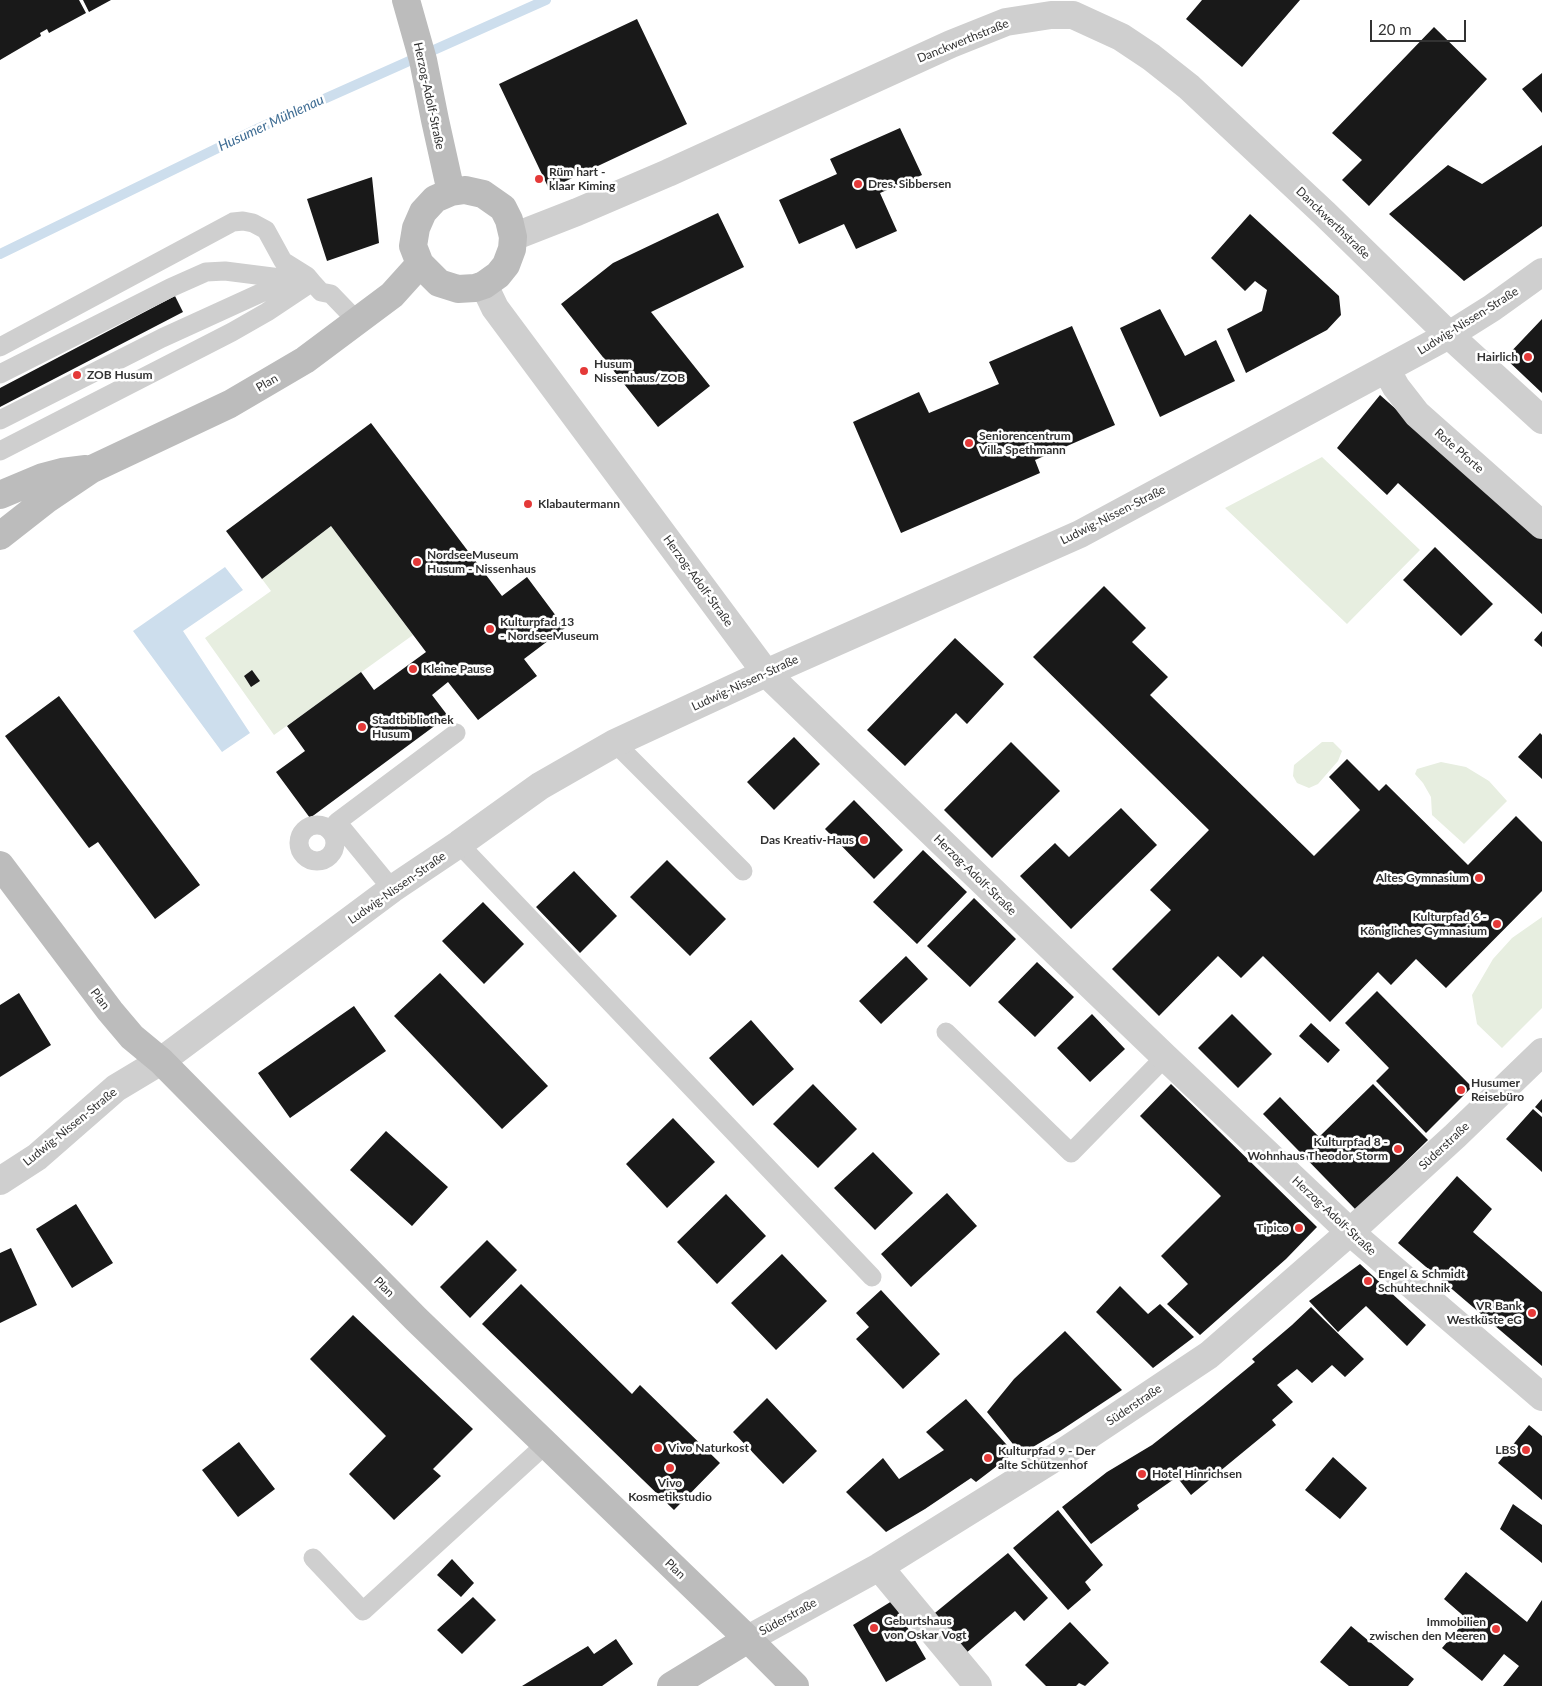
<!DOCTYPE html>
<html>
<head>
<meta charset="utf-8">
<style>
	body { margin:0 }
	#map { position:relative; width:1542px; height:1686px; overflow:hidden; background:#fff; font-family:Lato,sans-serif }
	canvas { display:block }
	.scale { position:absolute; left:1370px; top:20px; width:96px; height:22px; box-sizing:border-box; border:2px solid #323232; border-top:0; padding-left:6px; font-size:15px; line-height:18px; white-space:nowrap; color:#323232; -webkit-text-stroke:4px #fff; paint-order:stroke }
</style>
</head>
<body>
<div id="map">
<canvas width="1542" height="1686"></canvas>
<div class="scale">20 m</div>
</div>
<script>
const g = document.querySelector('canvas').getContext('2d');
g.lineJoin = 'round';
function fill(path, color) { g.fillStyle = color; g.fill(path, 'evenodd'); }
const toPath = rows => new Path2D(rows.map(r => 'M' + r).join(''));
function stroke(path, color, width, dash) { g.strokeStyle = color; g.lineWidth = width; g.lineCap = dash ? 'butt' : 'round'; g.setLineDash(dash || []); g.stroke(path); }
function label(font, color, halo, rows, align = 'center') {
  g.font = font + ' Lato,sans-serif'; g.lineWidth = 5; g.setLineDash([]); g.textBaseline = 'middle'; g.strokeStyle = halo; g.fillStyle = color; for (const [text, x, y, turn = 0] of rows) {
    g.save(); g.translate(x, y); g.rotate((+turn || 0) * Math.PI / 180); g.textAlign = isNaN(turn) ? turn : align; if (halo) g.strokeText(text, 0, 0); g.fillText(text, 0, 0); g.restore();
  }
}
fill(toPath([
	[1322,457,1420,550,1347,624,1225,508],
	[331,526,413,635,274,735,205,638,271,591,262,579],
	[1322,742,1333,742,1342,751,1338,761,1318,784,1309,788,1297,783,1293,776,1294,765],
	[1441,762,1466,767,1489,781,1507,801,1464,844,1432,815,1431,797,1423,783,1415,774,1417,769],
	[1542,917,1542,1008,1502,1048,1477,1024,1472,995,1493,959,1512,938]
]), '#e7eee0');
fill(toPath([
	[225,567,243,590,183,631,250,733,222,752,133,631]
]), '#cddeed');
stroke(toPath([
	[0,254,259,128,546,0]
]), '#cddeed', 10);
fill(toPath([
	[0,0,79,0,86,13,49,33,47,29,40,33,41,36,0,60],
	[83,0,111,0,89,12],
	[1202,0,1300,0,1242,67,1186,19],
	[637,19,687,124,549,189,499,84],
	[1434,27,1487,79,1369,206,1342,180,1362,160,1332,133],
	[1542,73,1542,113,1522,89],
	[900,128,922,175,880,193,897,231,856,249,844,224,799,244,779,200,837,174,830,159],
	[1542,145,1542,226,1464,281,1389,214,1448,165,1482,184],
	[372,177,379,243,327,261,307,199],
	[718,213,744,267,651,312,710,386,658,427,561,304,613,263],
	[1250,214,1339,296,1341,315,1327,330,1246,373,1227,329,1262,311,1267,290,1255,281,1245,291,1211,258],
	[175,296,183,312,0,407,0,388],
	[1160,309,1185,356,1216,340,1235,381,1160,417,1120,328],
	[1542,319,1542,393,1505,358],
	[1072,326,1115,425,1035,460,1040,473,901,533,853,422,919,392,929,413,999,384,989,362],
	[1380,395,1542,538,1542,614,1398,483,1387,495,1337,448],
	[371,423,502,596,527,577,565,628,524,659,537,676,478,720,448,682,432,695,448,716,310,818,276,772,305,751,287,726,361,672,374,690,426,652,331,526,262,579,226,531],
	[1435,547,1493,604,1461,636,1403,580],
	[1104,586,1146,628,1132,642,1168,677,1150,695,1314,856,1360,810,1329,777,1347,759,1379,791,1386,784,1468,865,1516,816,1542,842,1542,891,1446,988,1416,959,1391,985,1378,972,1330,1022,1263,956,1241,978,1218,956,1159,1016,1112,969,1171,910,1150,890,1209,830,1033,657],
	[1542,631,1542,647,1534,640],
	[955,638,1004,684,967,724,956,713,905,766,867,730],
	[252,670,260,681,251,687,244,676],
	[59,696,200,885,155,919,98,842,89,848,5,736],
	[1540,733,1542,735,1542,779,1518,757],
	[794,737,820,764,774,810,747,782],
	[1011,742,1060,791,992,858,944,810],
	[854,800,903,850,874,879,825,829],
	[1121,808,1157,845,1071,929,1020,876,1055,843,1069,857],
	[923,850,967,892,917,944,873,902],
	[667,860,726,919,690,956,630,897],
	[574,871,617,916,580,953,536,907],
	[974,898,1016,939,970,987,927,946],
	[483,902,524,944,484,984,442,941],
	[906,956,928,979,881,1024,859,1001],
	[1037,962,1074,997,1035,1037,998,1002],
	[440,973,548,1086,502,1129,394,1016],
	[1377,991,1472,1087,1426,1133,1376,1081,1389,1068,1345,1023],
	[19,993,51,1045,0,1077,0,1005],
	[354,1006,386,1051,290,1118,258,1073],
	[1092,1014,1125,1049,1090,1082,1057,1048],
	[1232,1014,1272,1054,1238,1088,1198,1048],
	[751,1020,794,1069,753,1106,709,1058],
	[1311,1023,1340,1050,1328,1063,1299,1036],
	[813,1084,857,1129,818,1168,773,1124],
	[1171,1084,1317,1227,1286,1259,1200,1335,1167,1304,1188,1284,1161,1256,1221,1196,1140,1116],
	[1373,1084,1428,1140,1356,1210,1263,1114,1280,1097,1319,1137],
	[1542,1099,1542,1113,1535,1107],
	[1533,1109,1542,1117,1542,1172,1506,1139],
	[673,1118,715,1162,667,1208,626,1164],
	[386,1131,448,1187,412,1226,350,1170],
	[873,1152,913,1193,875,1230,834,1188],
	[1457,1176,1492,1209,1473,1232,1542,1292,1542,1366,1398,1243],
	[947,1193,977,1226,911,1287,881,1254],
	[726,1194,766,1236,717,1284,677,1242],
	[76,1204,113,1263,72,1288,36,1229],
	[487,1240,517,1270,470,1318,440,1287],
	[11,1248,37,1305,0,1323,0,1253],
	[782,1254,827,1301,776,1350,731,1303],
	[1360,1264,1426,1325,1407,1346,1366,1306,1338,1332,1309,1301],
	[521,1284,632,1394,640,1385,720,1463,674,1510,482,1324],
	[1120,1286,1148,1314,1160,1304,1194,1337,1153,1368,1096,1312],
	[881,1290,940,1354,903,1389,856,1339,869,1327,856,1313],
	[1311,1307,1364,1359,1345,1377,1332,1365,1312,1383,1297,1369,1277,1385,1293,1402,1272,1420,1276,1425,1191,1495,1177,1477,1137,1505,1139,1509,1091,1544,1062,1507,1107,1472,1152,1445,1203,1405,1255,1362,1252,1359,1292,1325],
	[353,1315,473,1429,433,1469,441,1476,394,1520,349,1474,386,1436,310,1359],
	[1065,1331,1122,1390,1060,1431,1021,1454,987,1412,1014,1379],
	[767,1398,817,1451,783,1484,733,1432],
	[966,1399,1014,1453,976,1482,971,1478,925,1509,886,1532,846,1492,883,1458,899,1479,944,1450,926,1432],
	[1529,1425,1542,1436,1542,1500,1498,1463],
	[239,1442,275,1489,238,1517,202,1470],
	[1333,1457,1367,1488,1340,1519,1305,1490],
	[1513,1504,1542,1525,1542,1563,1500,1529],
	[1058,1510,1103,1565,1085,1582,1091,1590,1068,1610,1013,1548],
	[1008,1553,1048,1598,1024,1621,1015,1611,965,1654,930,1617],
	[452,1559,474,1583,461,1597,437,1575],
	[1466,1572,1527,1622,1542,1600,1542,1686,1503,1686,1519,1666,1504,1654,1482,1681,1442,1648,1467,1619,1444,1599],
	[473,1597,496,1620,462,1654,437,1630],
	[892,1601,926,1659,886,1682,853,1625],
	[1070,1622,1109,1663,1085,1686,1079,1683,1076,1686,1046,1686,1025,1665],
	[1351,1626,1414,1679,1408,1686,1349,1686,1320,1662],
	[616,1639,633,1664,602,1686,522,1686,588,1646,594,1654]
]), '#191919');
stroke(toPath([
	[0,347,233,222,243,221,253,223,266,230,283,261,307,276,312,282],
	[0,374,170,288,206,272,225,271,312,282,321,292,331,294,356,320],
	[0,420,162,338,276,286,289,282],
	[0,451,232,332,267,312,312,282],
	[615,743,743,871],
	[337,822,456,733],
	'299 843a18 18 0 1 1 36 0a18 18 0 1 1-36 0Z',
	[330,831,337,822,392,889],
	[459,844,872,1277],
	[946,1032,1071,1153,1165,1057],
	[313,1558,363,1611,546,1444]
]), '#cfcfcf', 19);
stroke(toPath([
	[513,237,577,212,668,173,951,44,1006,22,1051,15,1073,15,1121,37,1151,57,1189,87,1325,214,1449,335,1542,420],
	[484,285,495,308,766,673,1165,1057,1350,1232,1542,1397],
	[1386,369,1396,387,1417,414,1542,525],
	[0,1181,37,1157,116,1088,161,1061,392,889,459,844,540,786,615,743,766,673,1080,534,1449,335,1492,308,1542,272],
	[879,1567,978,1686],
	[748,1639,879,1567,1059,1455,1209,1355,1350,1232,1455,1136,1542,1052]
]), '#cfcfcf', 28);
stroke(toPath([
	[406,0,423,60,435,120,451,192],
	[465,190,483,194,503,208,509,220,513,237,512,249,506,265,498,275,484,285,475,288,458,289,439,283,420,264,413,246,416,228,423,212,435,199,451,192,465,190],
	[0,495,43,477,62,472,86,469],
	[0,536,46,500,92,469,230,404,305,360,392,295,420,264],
	[0,865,110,1011,132,1037,161,1061,416,1319,748,1639,795,1686],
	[671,1686,748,1639]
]), '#bcbcbc', 28);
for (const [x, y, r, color] of [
	[539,179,5,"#e43938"],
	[858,184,5,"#e43938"],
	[1528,357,5,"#e43938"],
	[584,371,5,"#e43938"],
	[77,375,5,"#e43938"],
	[969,443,5,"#e43938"],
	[528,504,5,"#e43938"],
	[417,562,5,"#e43938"],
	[490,629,5,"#e43938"],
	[413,669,5,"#e43938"],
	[362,727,5,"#e43938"],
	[864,840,5,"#e43938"],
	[1479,878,5,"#e43938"],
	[1497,924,5,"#e43938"],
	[1461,1090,5,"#e43938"],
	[1398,1149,5,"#e43938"],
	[1299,1228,5,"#e43938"],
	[1368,1281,5,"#e43938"],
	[1532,1313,5,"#e43938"],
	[658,1448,5,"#e43938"],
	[1526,1450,5,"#e43938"],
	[988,1458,5,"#e43938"],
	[670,1468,5,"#e43938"],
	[1142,1474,5,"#e43938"],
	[874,1628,5,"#e43938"],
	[1496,1629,5,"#e43938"]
]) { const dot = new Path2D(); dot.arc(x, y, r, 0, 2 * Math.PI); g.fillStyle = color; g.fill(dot); stroke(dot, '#fff', 2); }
label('12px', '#323232', '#fff', [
	["Danckwerthstraße",963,41,-22],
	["Herzog-Adolf-Straße",429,96,78],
	["Danckwerthstraße",1333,223,44],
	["Ludwig-Nissen-Straße",1468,321,-32],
	["Plan",267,383,-30],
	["Rote Pforte",1459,451,41],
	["Ludwig-Nissen-Straße",1113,515,-27],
	["Herzog-Adolf-Straße",698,581,54],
	["Ludwig-Nissen-Straße",745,683,-25],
	["Herzog-Adolf-Straße",975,875,44],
	["Ludwig-Nissen-Straße",397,888,-35],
	["Plan",100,999,53],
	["Ludwig-Nissen-Straße",70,1127,-39],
	["Süderstraße",1444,1146,-43],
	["Herzog-Adolf-Straße",1334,1216,43],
	["Plan",384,1287,45],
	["Süderstraße",1134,1405,-34],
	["Plan",675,1569,44],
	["Süderstraße",788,1617,-29]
]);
label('bold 12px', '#323232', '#fff', [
	["Rüm hart -",549,172],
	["klaar Kiming",549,186],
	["Dres. Sibbersen",868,184],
	["Hairlich",1518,357,"right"],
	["Husum",594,364],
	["Nissenhaus/ZOB",594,378],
	["ZOB Husum",87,375],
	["Seniorencentrum",979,436],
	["Villa Spethmann",979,450],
	["Klabautermann",538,504],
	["NordseeMuseum",427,555],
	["Husum - Nissenhaus",427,569],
	["Kulturpfad 13",500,622],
	["- NordseeMuseum",500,636],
	["Kleine Pause",423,669],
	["Stadtbibliothek",372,720],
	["Husum",372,734],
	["Das Kreativ-Haus",854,840,"right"],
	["Altes Gymnasium",1469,878,"right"],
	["Kulturpfad 6 -",1487,917,"right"],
	["Königliches Gymnasium",1487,931,"right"],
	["Husumer",1471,1083],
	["Reisebüro",1471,1097],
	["Kulturpfad 8 -",1388,1142,"right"],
	["Wohnhaus Theodor Storm",1388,1156,"right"],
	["Tipico",1289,1228,"right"],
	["Engel & Schmidt",1378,1274],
	["Schuhtechnik",1378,1288],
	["VR Bank",1522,1306,"right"],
	["Westküste eG",1522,1320,"right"],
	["Vivo Naturkost",668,1448],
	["LBS",1516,1450,"right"],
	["Kulturpfad 9 - Der",998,1451],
	["alte Schützenhof",998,1465],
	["Hotel Hinrichsen",1152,1474],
	["Vivo",670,1483,"center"],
	["Kosmetikstudio",670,1497,"center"],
	["Geburtshaus",884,1621],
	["von Oskar Vogt",884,1635],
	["Immobilien",1486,1622,"right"],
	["zwischen den Meeren",1486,1636,"right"]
], 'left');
label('italic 14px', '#3f6d94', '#fff', [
	["Husumer Mühlenau",271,123,-25]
]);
</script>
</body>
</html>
